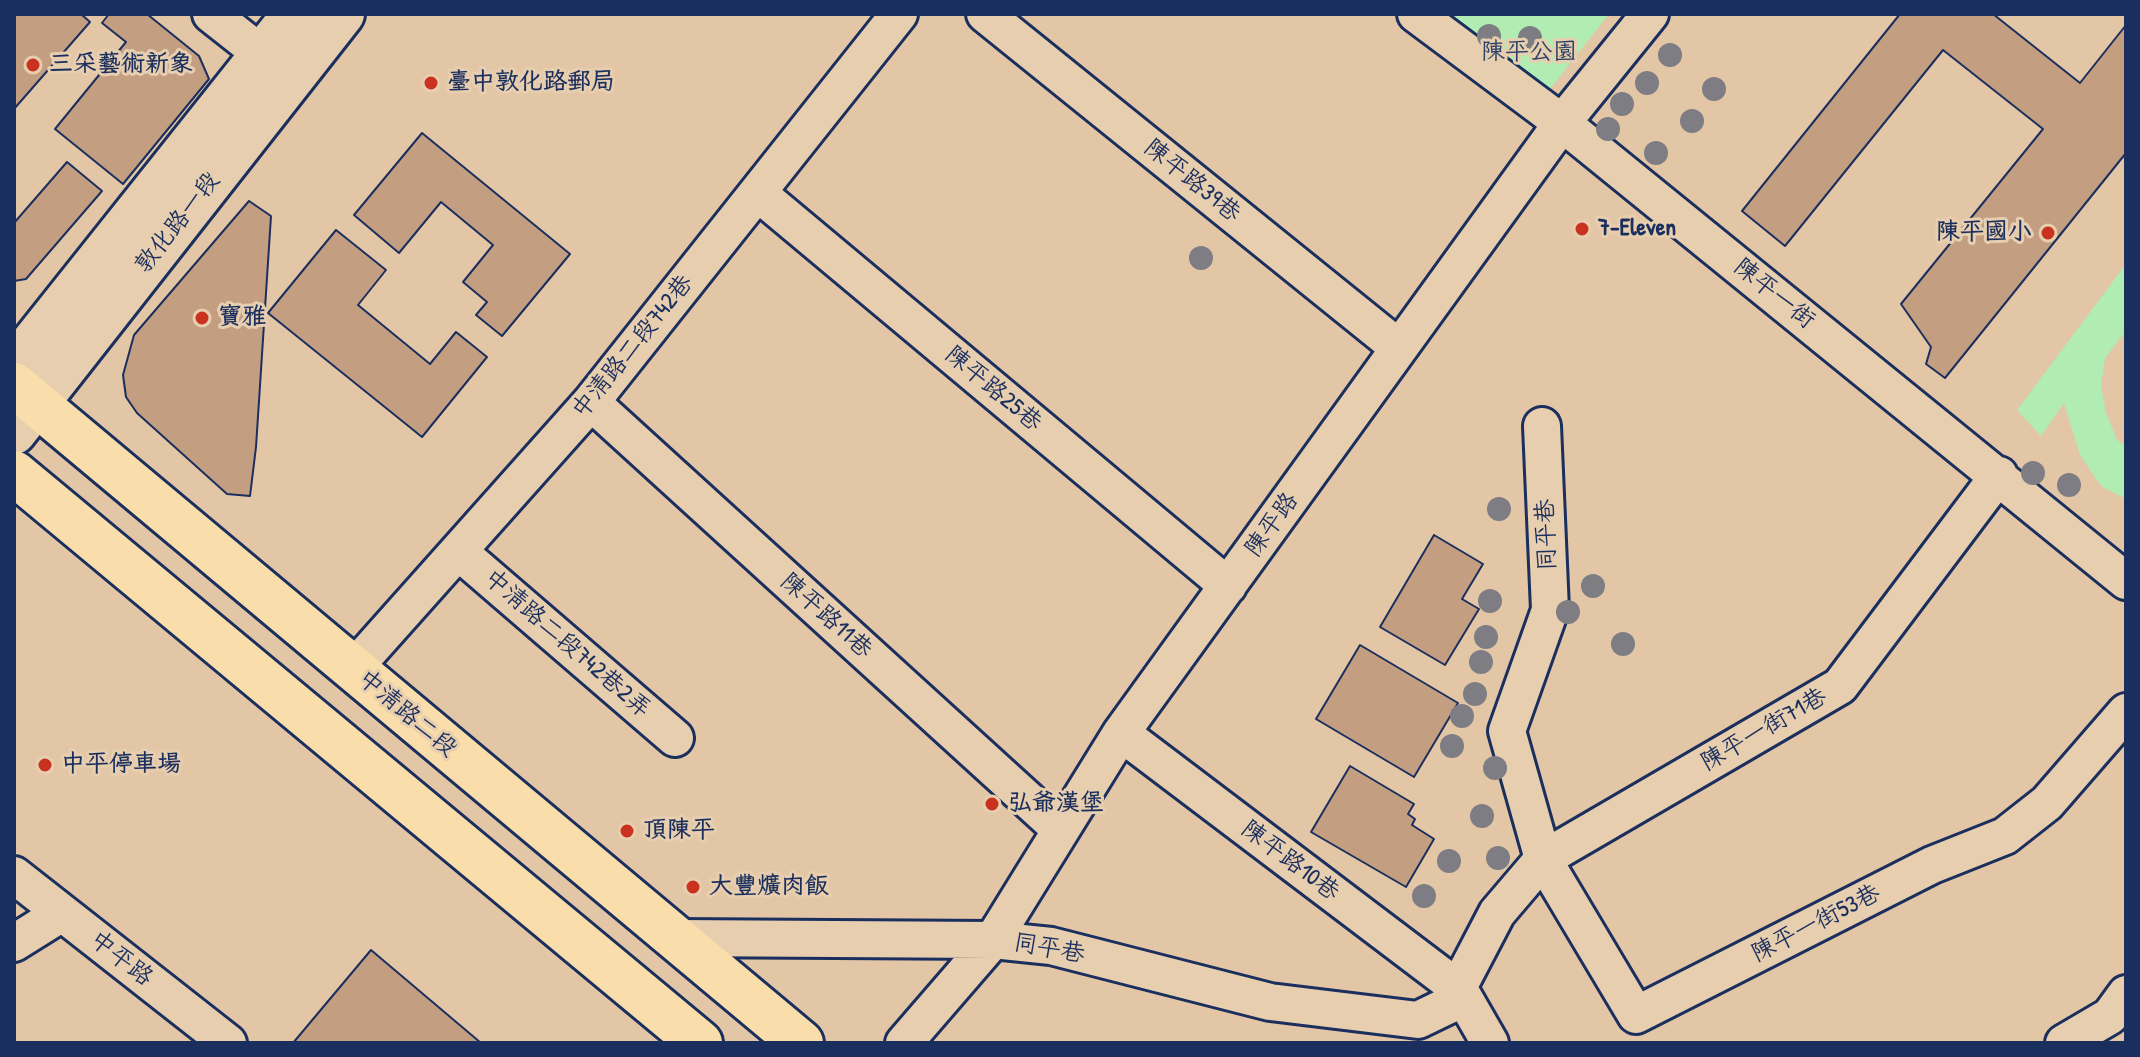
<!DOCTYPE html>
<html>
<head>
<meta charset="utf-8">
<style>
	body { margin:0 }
	#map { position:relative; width:2140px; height:1057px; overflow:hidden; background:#e3c6a6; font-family:"Patrick Hand",sans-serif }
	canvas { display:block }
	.frame { position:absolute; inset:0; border:16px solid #1b2f5e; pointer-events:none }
</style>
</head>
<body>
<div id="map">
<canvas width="2140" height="1057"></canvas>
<div class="frame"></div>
</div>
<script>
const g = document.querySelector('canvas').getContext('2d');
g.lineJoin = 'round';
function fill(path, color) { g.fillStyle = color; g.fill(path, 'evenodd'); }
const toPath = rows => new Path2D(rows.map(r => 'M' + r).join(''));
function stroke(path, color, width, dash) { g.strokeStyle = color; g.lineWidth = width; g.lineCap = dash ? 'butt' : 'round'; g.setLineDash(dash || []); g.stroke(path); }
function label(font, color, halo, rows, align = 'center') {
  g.font = font + ' "Patrick Hand","LXGW WenKai TC",sans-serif'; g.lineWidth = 6; g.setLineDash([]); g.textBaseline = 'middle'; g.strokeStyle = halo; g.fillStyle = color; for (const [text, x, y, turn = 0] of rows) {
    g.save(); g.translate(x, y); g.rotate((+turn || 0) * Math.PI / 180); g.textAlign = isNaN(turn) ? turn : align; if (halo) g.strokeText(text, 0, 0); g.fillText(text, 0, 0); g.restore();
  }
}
fill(toPath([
	[1416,14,1609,14,1536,107],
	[2126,264,2126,331,2105,358,2101,386,2106,413,2117,440,2126,446,2126,499,2101,486,2080,455,2064,403,2041,436,2017,410]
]), '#b1edb3');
const building = toPath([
	[14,14,81,14,90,22,14,109,14,14],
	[109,14,147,14,199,56,209,79,123,184,55,129,126,42,102,23,109,14],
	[1900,14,1993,14,2080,83,2126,25,2126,153,1945,378,1926,364,1931,347,1901,304,2043,129,1943,50,1785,246,1742,211,1900,14],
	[422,133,570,254,502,336,476,315,487,302,463,282,493,245,441,202,399,253,354,215,422,133],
	[67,162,102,191,26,279,14,281,14,223,67,162],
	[249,201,271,216,256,447,250,496,227,494,137,413,126,397,123,375,134,335,249,201],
	[336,230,386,270,358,305,430,364,456,332,487,357,422,437,268,313,336,230],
	[1434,535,1483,564,1462,599,1479,609,1445,665,1380,627,1434,535],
	[1360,645,1458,703,1414,777,1316,719,1360,645],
	[1350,766,1414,804,1408,814,1415,819,1412,825,1434,839,1406,887,1311,832,1350,766],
	[371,950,481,1043,293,1043,371,950]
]);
fill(building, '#c39e81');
stroke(building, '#1b2f5e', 2);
const street = toPath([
	[211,14,282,70],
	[985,14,1399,348],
	[1416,14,1562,123,2126,581],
	[758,193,1228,586],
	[591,402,1061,830],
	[1999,475,1840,686,1543,859,1636,1015,1932,865,2005,836,2047,803,2126,712],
	[458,551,675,738],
	[353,669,591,402,899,14],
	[1121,733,1459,989,1490,1043],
	[14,875,228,1043],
	[674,938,993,940,1051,946,1270,1002,1418,1020,1449,1005,1497,913,1543,859,1507,731,1550,610,1542,426],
	[14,943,62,913],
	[904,1043,993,940,1121,733,1562,123,1650,14],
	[2064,1043,2110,1016,2126,994]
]);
const secondary = toPath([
	[14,367,295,14],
	[14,432,342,14]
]);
const primary = toPath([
	[14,385,801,1043],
	[14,473,700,1043]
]);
stroke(street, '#1b2f5e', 42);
stroke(secondary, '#1b2f5e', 50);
stroke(primary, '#1b2f5e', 50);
stroke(street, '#e7ceaf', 36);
stroke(secondary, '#e7ceaf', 44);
stroke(primary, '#f9deab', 44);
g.fillStyle = '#7d7d83';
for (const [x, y] of [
	[1489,36],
	[1530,38],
	[1670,55],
	[1647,83],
	[1714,89],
	[1622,104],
	[1692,121],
	[1608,129],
	[1656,153],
	[1201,258],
	[2033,473],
	[2069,485],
	[1499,509],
	[1593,586],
	[1490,601],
	[1568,612],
	[1486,637],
	[1623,644],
	[1481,662],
	[1475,694],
	[1462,716],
	[1452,746],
	[1495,768],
	[1482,816],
	[1498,858],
	[1449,861],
	[1424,896]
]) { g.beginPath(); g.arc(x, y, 12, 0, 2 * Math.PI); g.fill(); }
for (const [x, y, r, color] of [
	[33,65,8,"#c8321e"],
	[431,83,8,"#c8321e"],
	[1582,229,8,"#c8321e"],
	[2048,233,8,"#c8321e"],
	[202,318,8,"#c8321e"],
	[45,765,8,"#c8321e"],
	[992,804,8,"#c8321e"],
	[627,831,8,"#c8321e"],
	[693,887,8,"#c8321e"]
]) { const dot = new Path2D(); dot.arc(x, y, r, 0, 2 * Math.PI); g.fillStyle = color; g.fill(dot); stroke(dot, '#e7ceaf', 3); }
label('24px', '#2a4266', '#e7ceaf', [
	["陳平公園",1529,53]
]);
label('bold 24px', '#1b2f5e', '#e7ceaf', [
	["三采藝術新象",49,65],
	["臺中敦化路郵局",447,83],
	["7-Eleven",1598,229],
	["陳平國小",2032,233,"right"],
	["寶雅",218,318],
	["中平停車場",61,765],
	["弘爺漢堡",1008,804],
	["頂陳平",643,831],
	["大豐爌肉飯",709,887]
], 'left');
label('24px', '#1b2f5e', '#e7ceaf', [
	["陳平路39巷",1192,181,39],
	["敦化路一段",178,223,-52],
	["陳平一街",1774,294,39],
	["中清路二段742巷",633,347,-51],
	["陳平路25巷",993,389,40],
	["陳平路",1272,525,-54],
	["同平巷",1547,535,-92],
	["陳平路11巷",826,616,42],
	["中清路二段742巷2弄",567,644,41],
	["中清路二段",407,714,40],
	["陳平一街71巷",1764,730,-30],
	["陳平路10巷",1290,861,37],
	["陳平一街53巷",1816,924,-27],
	["同平巷",1049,949,10],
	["中平路",121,959,38]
]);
</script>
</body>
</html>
